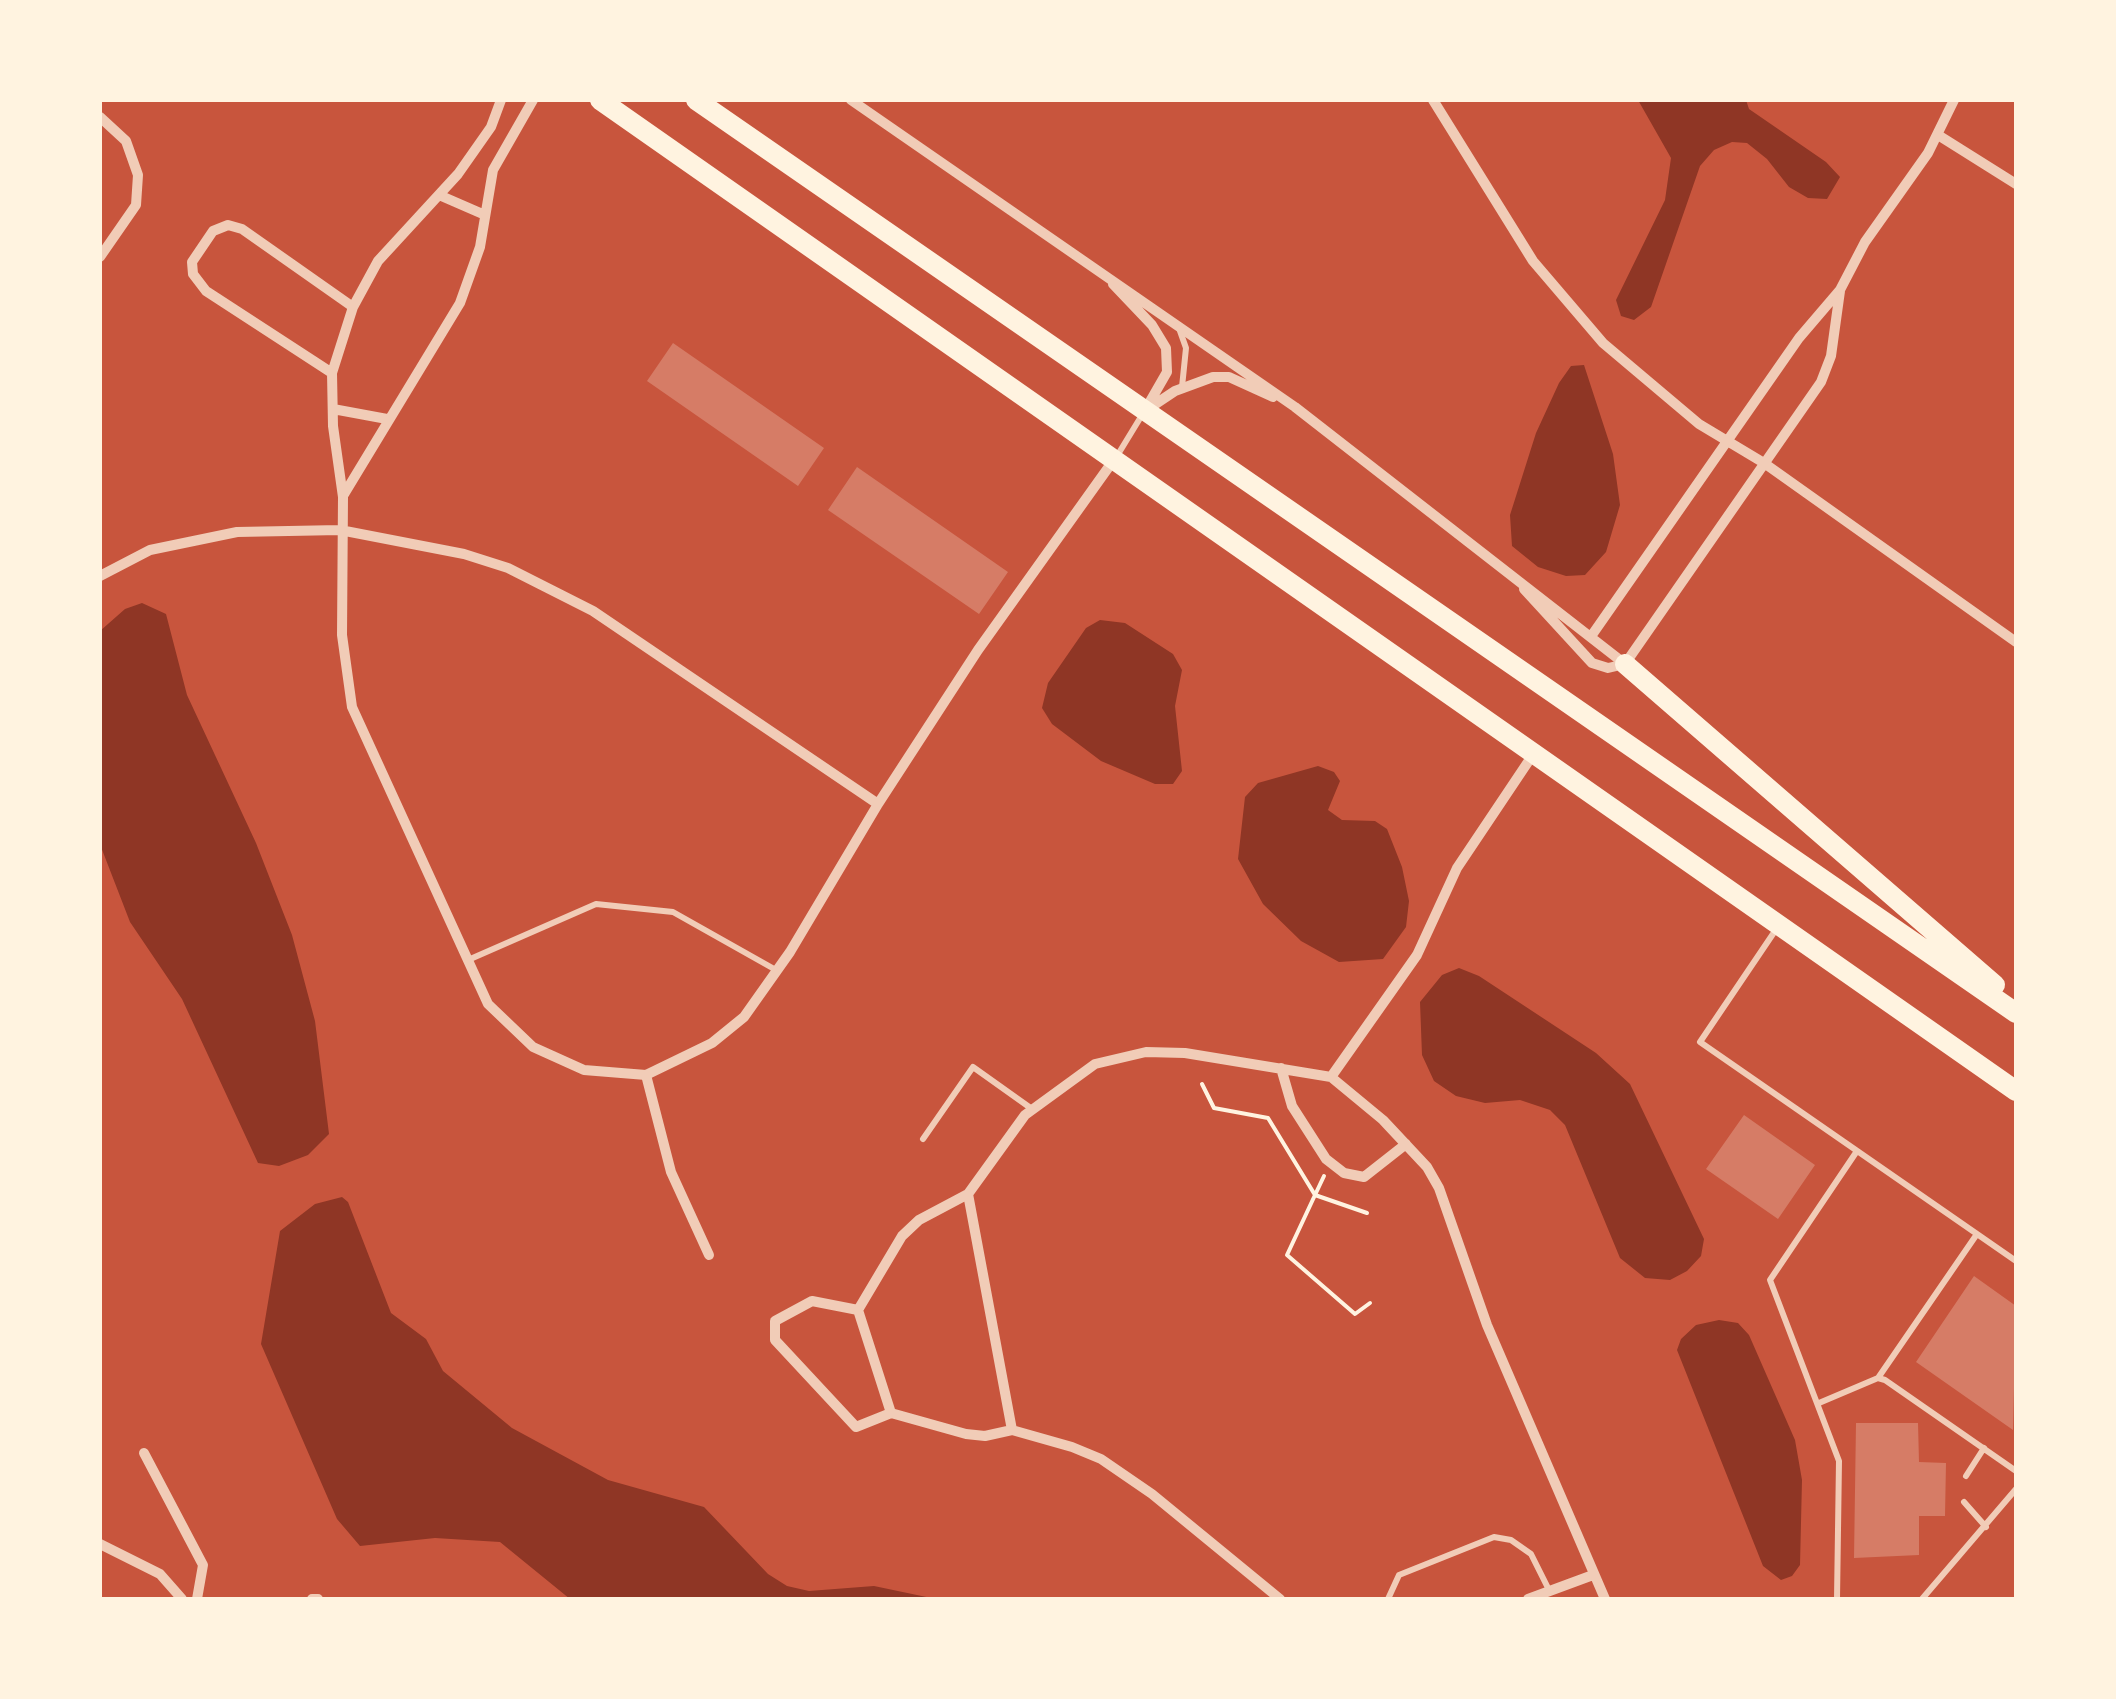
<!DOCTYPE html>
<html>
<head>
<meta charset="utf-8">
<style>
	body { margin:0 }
	#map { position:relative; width:2116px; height:1699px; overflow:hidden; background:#c8553d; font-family:"Exo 2",sans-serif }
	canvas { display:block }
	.frame { position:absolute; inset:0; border:102px solid #fff3e0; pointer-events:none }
</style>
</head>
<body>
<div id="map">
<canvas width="2116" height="1699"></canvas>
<div class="frame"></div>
</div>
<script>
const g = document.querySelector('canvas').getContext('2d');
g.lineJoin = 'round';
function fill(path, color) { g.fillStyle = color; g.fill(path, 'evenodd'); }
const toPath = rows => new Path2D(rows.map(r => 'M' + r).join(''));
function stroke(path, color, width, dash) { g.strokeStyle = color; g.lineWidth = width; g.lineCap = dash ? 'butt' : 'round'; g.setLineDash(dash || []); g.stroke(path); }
fill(toPath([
	[1638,100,1746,100,1749,109,1826,162,1840,177,1827,199,1808,198,1789,187,1767,159,1747,143,1732,142,1714,150,1700,166,1651,307,1634,320,1621,316,1616,300,1665,200,1671,158],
	[1584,365,1613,454,1620,505,1606,552,1585,575,1566,576,1538,567,1512,546,1510,515,1536,433,1559,383,1571,366],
	[142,603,166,614,187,695,256,843,292,935,315,1021,329,1134,308,1155,279,1166,258,1163,182,999,130,922,101,847,100,631,125,609],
	[1100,620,1125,623,1173,654,1182,670,1175,706,1182,771,1173,784,1155,784,1101,761,1052,724,1042,708,1048,683,1086,628],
	[1318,766,1334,772,1340,781,1328,810,1342,820,1375,821,1387,829,1402,867,1409,901,1406,927,1383,959,1339,962,1301,941,1263,904,1238,859,1245,797,1258,783],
	[1459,968,1479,976,1596,1053,1630,1084,1704,1239,1701,1256,1687,1271,1670,1280,1645,1278,1620,1258,1565,1125,1550,1110,1520,1100,1485,1103,1456,1096,1434,1081,1422,1055,1420,1002,1442,975],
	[342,1197,348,1202,391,1313,426,1339,443,1371,512,1428,608,1480,704,1507,768,1574,787,1586,809,1591,874,1586,936,1599,570,1599,500,1542,435,1538,360,1546,337,1519,261,1344,280,1231,315,1204],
	[1719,1320,1738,1323,1749,1335,1795,1440,1802,1480,1800,1565,1792,1576,1781,1580,1763,1566,1677,1350,1681,1339,1696,1325]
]), '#8f3625');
fill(toPath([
	[673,343,824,448,798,486,647,381],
	[857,467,1008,572,979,614,828,510],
	[1744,1115,1815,1165,1778,1219,1706,1169],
	[1974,1276,2016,1306,2013,1430,1916,1362],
	[1856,1423,1918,1423,1919,1462,1946,1463,1945,1516,1919,1516,1919,1555,1854,1558]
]), '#d67c66');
stroke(toPath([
	[1202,1084,1214,1108,1268,1118,1315,1195,1324,1176],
	[1367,1213,1315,1195,1287,1255,1355,1314,1370,1303]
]), '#fff3e0', 4);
stroke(toPath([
	[1180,331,1186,348,1182,387],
	[1117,456,1142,415],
	[1777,928,1700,1042,2016,1261],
	[468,960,596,904,673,912,776,970],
	[923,1139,973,1067,1032,1109],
	[1878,1378,1977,1234],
	[1819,1403,1878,1378,1885,1380,2016,1471],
	[1966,1476,1984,1448],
	[1964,1502,1986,1527],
	[1388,1599,1399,1575,1494,1537,1511,1540,1531,1554,1549,1590],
	[1837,1599,1839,1461,1770,1280,1857,1151],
	[1922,1599,2016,1489]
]), '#f1ccb7', 6);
stroke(toPath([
	[501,100,491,127,458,174,378,261,353,307,332,373,333,426,343,497,342,635,352,707,488,1004,533,1047,584,1070,646,1075,712,1043,744,1017,790,952,878,804,978,650,1113,461],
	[851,100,1295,407,1625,664],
	[1433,100,1533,261,1603,343,1699,424,1764,463,2016,642],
	[100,117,126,141,138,175,136,205,100,257],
	[1938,135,2016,184],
	[439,195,485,215],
	[1113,284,1152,325,1166,348,1167,372,1144,412],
	[332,373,206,291,193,274,192,262,213,231,228,225,242,229,353,307],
	[333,409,387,419],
	[1148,409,1175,391,1213,377,1229,377,1273,397],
	[343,496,460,303,480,247,493,170,533,100],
	[100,576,150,550,237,532,340,530,464,554,508,568,593,611,878,804],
	[1524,589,1592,663,1608,668,1625,664],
	[1592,635,1799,338,1840,290,1865,242,1928,153,1954,100],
	[1625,664,1821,382,1831,356,1840,291],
	[1281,1068,1292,1106,1326,1159,1344,1173,1364,1177,1406,1144],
	[646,1075,671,1172,709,1255],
	[1331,1077,1417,955,1457,868,1532,756],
	[968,1194,1012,1430],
	[858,1310,902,1236,919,1220,968,1194,1025,1115,1095,1064,1146,1052,1185,1053,1331,1077,1383,1120,1427,1167,1439,1188,1487,1325,1605,1599],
	[858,1310,812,1301,775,1321,775,1340,856,1427,891,1413,966,1434,985,1436,1012,1430,1072,1447,1101,1459,1152,1494,1280,1599],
	[858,1310,891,1413],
	[144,1453,203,1565,197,1599],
	[100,1544,160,1574,182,1599],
	[312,1599,318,1599],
	[1528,1599,1593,1575]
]), '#f1ccb7', 10);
stroke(toPath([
	[600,100,2016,1091],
	[696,100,2016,1013],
	[1625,664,1995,985]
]), '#fff3e0', 20);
</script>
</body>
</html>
